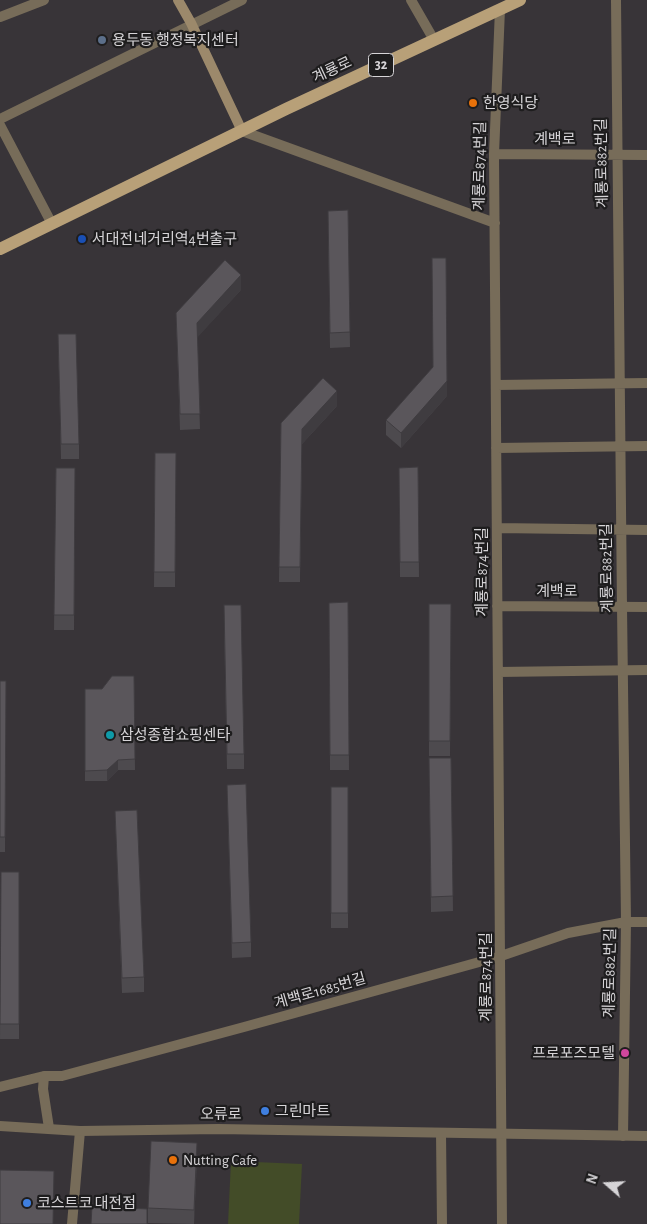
<!DOCTYPE html>
<html>
<head>
<meta charset="utf-8">
<style>
	body { margin:0 }
	#map { position:relative; width:647px; height:1224px; overflow:hidden; background:#383438; font-family:"Alegreya Sans",sans-serif }
	canvas { display:block }
	.north { position:absolute; left:582px; top:1159px; width:50px; height:50px; -webkit-text-stroke:4px #1e1d1e; paint-order:stroke; rotate:289deg; font-size:14px; font-weight:700; line-height:20px; text-align:center; color:#d6d4d7 }
	.north::after { content:''; display:block; margin:auto; width:18px; height:22px; background:#d6d4d7; clip-path:polygon(50% 0,100% 100%,50% 72%,0 100%) }
</style>
</head>
<body>
<div id="map">
<canvas width="647" height="1224"></canvas>
<div class="north">N</div>
</div>
<script>
const g = document.querySelector('canvas').getContext('2d');
g.lineJoin = 'round';
function fill(path, color) { g.fillStyle = color; g.fill(path, 'evenodd'); }
const toPath = rows => new Path2D(rows.map(r => 'M' + r).join(''));
function stroke(path, color, width, dash) { g.strokeStyle = color; g.lineWidth = width; g.lineCap = dash ? 'butt' : 'round'; g.setLineDash(dash || []); g.stroke(path); }
function label(font, color, halo, rows, align = 'center') {
  g.font = font + ' "Alegreya Sans","Noto Sans KR",sans-serif'; g.lineWidth = 4.5; g.setLineDash([]); g.textBaseline = 'middle'; g.strokeStyle = halo; g.fillStyle = color; for (const [text, x, y, turn = 0] of rows) {
    g.save(); g.translate(x, y); g.rotate((+turn || 0) * Math.PI / 180); g.textAlign = isNaN(turn) ? turn : align; if (halo) g.strokeText(text, 0, 0); g.fillText(text, 0, 0); g.restore();
  }
}
fill(toPath([
	[231,1161,302,1164,299,1224,228,1224]
]), '#434c28');
stroke(toPath([
	[622,607,626,922]
]), '#776c59', 10);
stroke(toPath([
	[411,0,434,40],
	[616,0,622,607],
	[500,9,494,154,502,1224],
	[0,17,44,0],
	[0,119,242,0],
	[0,125,52,224],
	[242,131,495,223],
	[494,154,647,155],
	[496,385,647,383],
	[496,448,647,446],
	[497,528,647,530],
	[497,606,647,607],
	[498,672,647,670],
	[44,1076,43,1089,49,1128],
	[0,1087,44,1076,62,1076,244,1027,501,956,568,933,626,922,647,922],
	[441,1133,442,1224],
	[623,1136,626,922],
	[72,1224,80,1131]
]), '#776c59', 10);
stroke(toPath([
	[0,1126,80,1131,218,1129,647,1136]
]), '#776c59', 10);
stroke(toPath([
	[178,0,191,23,242,131]
]), '#9c896b', 10);
stroke(toPath([
	[0,249,286,109,520,0]
]), '#b8a078', 12);
fill(toPath([
	[348,210,350,347,330,348,328,226],
	[241,290,197,337,200,429,180,430,176,313],
	[58,334,79,444,79,459,61,459],
	[447,396,401,448,386,435,386,420],
	[337,406,302,444,300,582,279,582,281,423],
	[155,453,176,453,175,587,154,587],
	[418,467,419,577,400,577,399,468],
	[56,468,75,468,74,630,54,630],
	[348,602,349,770,330,770,329,603],
	[429,604,451,604,450,756,429,756],
	[224,620,244,754,244,769,227,769],
	[134,676,135,770,118,770,107,781,85,781,85,689,102,689],
	[0,681,6,681,5,852,0,852],
	[429,758,451,758,453,911,431,912],
	[227,785,251,942,251,957,232,958],
	[331,787,348,787,348,928,331,928],
	[115,811,144,977,144,992,122,993],
	[1,872,19,872,19,1039,0,1039],
	[197,1158,194,1224,148,1223,148,1208]
]), '#4d4a4e');
fill(toPath([
	[241,275,241,290,197,338,197,323],
	[447,381,447,396,401,448,401,433],
	[337,391,337,406,302,444,300,582,302,429],
	[118,760,118,770,107,781,107,770],
	[197,1143,197,1158,194,1224,194,1210]
]), '#3f3c40');
const building = toPath([
	[348,210,350,332,330,333,328,211,348,210],
	[432,258,446,258,447,381,401,433,386,420,433,367,432,258],
	[225,260,241,275,197,323,200,414,180,414,176,313,225,260],
	[58,334,76,334,79,444,61,444,58,334],
	[323,378,337,391,302,429,300,567,279,567,281,423,323,378],
	[155,453,176,453,175,572,154,572,155,453],
	[418,467,419,562,400,562,399,468,418,467],
	[56,468,75,468,74,615,54,615,56,468],
	[348,602,349,755,330,755,329,603,348,602],
	[429,604,451,604,450,741,429,741,429,604],
	[224,605,241,605,244,754,227,754,224,605],
	[112,676,134,676,135,759,118,760,107,770,85,771,85,689,102,689,112,676],
	[0,681,6,681,5,837,0,837,0,681],
	[429,758,451,758,453,896,431,897,429,758],
	[246,784,251,942,232,943,227,785,246,784],
	[331,787,348,787,348,913,331,913,331,787],
	[137,810,144,977,122,978,115,811,137,810],
	[1,872,19,872,19,1024,0,1024,1,872],
	[151,1141,197,1143,194,1210,148,1208,151,1141],
	[0,1170,54,1171,53,1224,0,1224,0,1170],
	[92,1206,147,1209,147,1224,91,1224,92,1206]
]);
fill(building, '#5a565b');
stroke(building, '#3f3c40', 1);
for (const [x, y, r, color] of [
	[102,40,5,"#5c6f8a"],
	[473,103,5,"#e8710a"],
	[82,239,5,"#1a4fb4"],
	[110,735,5,"#0f9aa8"],
	[625,1053,5,"#d1479c"],
	[265,1111,5,"#3f7fe0"],
	[173,1160,5,"#e8710a"],
	[27,1203,5,"#3f7fe0"]
]) { const dot = new Path2D(); dot.arc(x, y, r, 0, 2 * Math.PI); g.fillStyle = color; g.fill(dot); stroke(dot, '#1e1d1e', 2); }
for (const [x, y, w] of [
	[381,65,25]
]) { const box = new Path2D(); box.roundRect(x - w / 2, y - 11.5, w, 23, 4); g.fillStyle = '#1e1d1e'; g.fill(box); stroke(box, '#d6d4d7', 1); }
label('bold 14px', '#d6d4d7', null, [
	["32",381,65]
]);
label('15px', '#d6d4d7', '#1e1d1e', [
	["용두동 행정복지센터",112,40],
	["한영식당",483,103],
	["서대전네거리역4번출구",92,239],
	["삼성종합쇼핑센타",120,735],
	["프로포즈모텔",615,1053,"right"],
	["그린마트",275,1111],
	["Nutting Cafe",183,1160],
	["코스트코 대전점",37,1203]
], 'left');
label('15px', '#d6d4d7', '#1e1d1e', [
	["계룡로",332,70,-25],
	["계백로",555,139],
	["계룡로882번길",602,163,-91],
	["계룡로874번길",480,166,-89],
	["계룡로882번길",607,568,-91],
	["계룡로874번길",482,572,-90],
	["계백로",557,591],
	["계룡로882번길",610,973,-89],
	["계룡로874번길",486,977,-90],
	["계백로1685번길",320,991,-16],
	["오류로",221,1114]
]);
</script>
</body>
</html>
